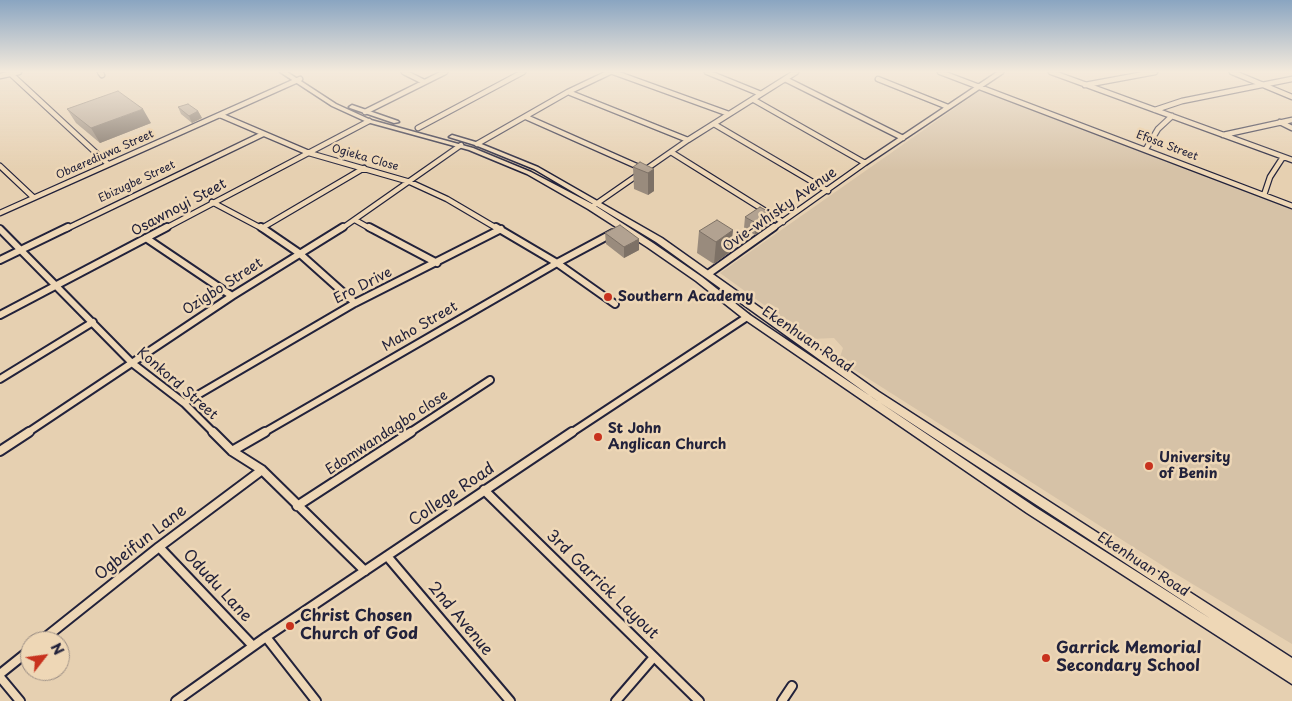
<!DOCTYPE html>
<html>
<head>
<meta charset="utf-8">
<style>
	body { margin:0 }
	#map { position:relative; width:1292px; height:701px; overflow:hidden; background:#e6d0b1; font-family:"Playpen Sans",sans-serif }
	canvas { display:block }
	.north { position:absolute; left:20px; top:631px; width:50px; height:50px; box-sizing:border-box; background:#eed7b6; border:1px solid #9c8f85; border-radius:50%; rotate:60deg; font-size:14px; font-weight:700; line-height:20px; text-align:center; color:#22223b }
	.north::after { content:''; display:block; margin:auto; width:18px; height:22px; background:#c8321e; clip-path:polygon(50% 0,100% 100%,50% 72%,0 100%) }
</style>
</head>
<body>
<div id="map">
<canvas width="1292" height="701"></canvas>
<div class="north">N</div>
</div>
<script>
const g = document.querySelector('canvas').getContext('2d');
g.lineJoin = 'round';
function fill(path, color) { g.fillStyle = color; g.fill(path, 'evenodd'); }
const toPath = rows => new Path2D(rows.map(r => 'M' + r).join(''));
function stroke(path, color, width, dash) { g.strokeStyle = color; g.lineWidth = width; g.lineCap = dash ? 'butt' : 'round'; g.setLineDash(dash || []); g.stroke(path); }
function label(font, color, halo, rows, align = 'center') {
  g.font = font + ' "Playpen Sans",sans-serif'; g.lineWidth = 5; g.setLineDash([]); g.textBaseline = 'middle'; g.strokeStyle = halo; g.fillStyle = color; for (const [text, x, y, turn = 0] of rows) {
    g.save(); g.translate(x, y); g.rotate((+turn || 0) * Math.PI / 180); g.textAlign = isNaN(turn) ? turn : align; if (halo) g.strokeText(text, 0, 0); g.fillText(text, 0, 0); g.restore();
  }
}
fill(toPath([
	[982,89,1292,208,1292,644,1171,571,839,360,843,348,834,338,811,339,720,273]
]), '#d6c2a7');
const minorFar2 = toPath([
	[100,72,102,75],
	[404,72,424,82],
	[613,72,729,114],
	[707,72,761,94],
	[940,72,1292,206],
	[1051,72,1292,160],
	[1232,72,1292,97],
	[12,75,108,164],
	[0,76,19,72],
	[785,79,903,138],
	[878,79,948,107],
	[1085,85,1155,72],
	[568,92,688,140],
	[754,100,865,163,772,229],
	[1155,110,1182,101,1292,79],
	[365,112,445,72],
	[220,115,309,153,410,182,447,199,498,229],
	[526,117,641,168],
	[1280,122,1292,128],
	[714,124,828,191],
	[418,128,523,72],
	[1223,135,1292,120],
	[477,144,568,92,610,72],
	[1146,149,1158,129,1172,116],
	[671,152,783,222],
	[865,163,1001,72],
	[0,166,33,197],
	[1264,195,1270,177,1283,157],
	[212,202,263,229],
	[593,206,688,140,796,72],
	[0,213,300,79],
	[355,220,371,229],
	[262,228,364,168],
	[66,229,263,134],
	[164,229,369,121],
	[341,229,461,145]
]);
const minorFar1 = toPath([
	[261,227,299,253,355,303],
	[369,227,437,263],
	[496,227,557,263,615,304],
	[0,229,132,363,184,403,214,433],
	[146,238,232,296],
	[0,260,68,227],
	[708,274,774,227],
	[0,315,167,227],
	[0,379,93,322],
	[184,403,355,303,501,229],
	[27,433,232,296,343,227],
	[263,433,557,263,613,233],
	[409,433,490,380],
	[571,433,747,317]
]);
const minor = toPath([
	[213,432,232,451,262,470,365,571],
	[0,451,29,432],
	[232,451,265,432],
	[484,490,699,701],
	[297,506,411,432],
	[159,547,253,646],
	[387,556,510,701],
	[266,637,316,701],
	[41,641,159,547,262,470],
	[0,674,30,650],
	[0,677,20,701],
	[176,701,266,637,572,432],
	[616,701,654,657],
	[782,701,792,686]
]);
const secondary = toPath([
	[280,72,287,72,336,104,371,120,473,148,531,172,594,205,653,243,702,277,750,315,1035,507,1211,619,873,398,656,242,595,205,534,169,475,145,449,137,452,135,479,143,538,167,662,238,879,392,1292,658,1292,684,1027,513,744,319,696,281,647,247,588,209,527,174,469,150,367,122,332,106,280,72],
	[352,105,398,121,399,122,394,123,350,108,349,107,352,105]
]);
stroke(minorFar2, '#22223b', 7);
stroke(minorFar1, '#22223b', 10);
stroke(minor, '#22223b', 12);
stroke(secondary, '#22223b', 3);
stroke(minorFar2, '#eed7b6', 4.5);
stroke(minorFar1, '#eed7b6', 6);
stroke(minor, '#eed7b6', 8);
fill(secondary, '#eed7b6');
fill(toPath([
	[178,107,198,111,202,118,192,123,181,114],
	[67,109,151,123,100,143,76,123],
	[633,167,654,169,654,191,648,195,634,189],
	[745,217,769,225,755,235,744,228],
	[733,230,730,252,714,264,697,253,699,231],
	[605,233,639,250,624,258,606,244]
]), '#998b7d');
fill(toPath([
	[143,109,151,123,100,143,91,128],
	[198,111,202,118,192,123,189,116],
	[654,169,654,191,648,195,648,173],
	[771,213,769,225,755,235,756,223],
	[733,230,730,252,714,264,716,242],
	[639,239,639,250,624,258,624,247]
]), '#7d7166');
const building = toPath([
	[118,91,143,109,91,128,67,109,118,91],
	[188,104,198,111,189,116,178,107,188,104],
	[640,162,654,169,648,173,633,167,640,162],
	[760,207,771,213,756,223,745,217,760,207],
	[717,220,733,230,716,242,699,231,717,220],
	[620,225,639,239,624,247,605,233,620,225]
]);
fill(building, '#b2a291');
stroke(building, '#7d7166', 1);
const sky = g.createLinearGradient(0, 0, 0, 170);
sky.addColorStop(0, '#8aa5c1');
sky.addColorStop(0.42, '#f4eadc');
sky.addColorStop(1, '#f4eadc00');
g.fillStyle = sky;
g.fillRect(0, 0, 1292, 170);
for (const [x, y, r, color] of [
	[608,297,5,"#c8321e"],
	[598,437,5,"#c8321e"],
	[1149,466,5,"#c8321e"],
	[290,626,5,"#c8321e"],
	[1046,658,5,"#c8321e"]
]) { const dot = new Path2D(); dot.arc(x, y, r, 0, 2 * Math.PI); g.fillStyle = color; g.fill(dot); stroke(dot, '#eed7b6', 2); }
label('11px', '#22223b', '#eed7b6', [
	["Efosa Street",1167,146,21],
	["Obaerediuwa Street",105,155,-24],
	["Ogieka Close",365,158,16],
	["Ebizugbe Street",137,182,-25]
]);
label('14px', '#22223b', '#eed7b6', [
	["Osawnoyi Steet",179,208,-28],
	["Ovie-whisky Avenue",780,210,-35],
	["Ero Drive",363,286,-27],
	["Ozigbo Street",223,287,-33],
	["Maho Street",420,327,-30],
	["Ekenhuan Road",807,340,34],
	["Konkord Street",177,384,41],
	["Edomwandagbo close",387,433,-33],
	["Ekenhuan Road",1143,565,33]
]);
label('bold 14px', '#22223b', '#eed7b6', [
	["Southern Academy",618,297],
	["St John",608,429],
	["Anglican Church",608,445],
	["University",1159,458],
	["of Benin",1159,474]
], 'left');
label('16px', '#22223b', '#eed7b6', [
	["College Road",452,495,-34],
	["Ogbeifun Lane",141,543,-38],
	["3rd Garrick Layout",602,585,44],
	["Odudu Lane",217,586,47],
	["2nd Avenue",460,619,50]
]);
label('bold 16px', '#22223b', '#eed7b6', [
	["Christ Chosen",300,617],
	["Church of God",300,635],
	["Garrick Memorial",1056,649],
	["Secondary School",1056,667]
], 'left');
</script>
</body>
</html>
